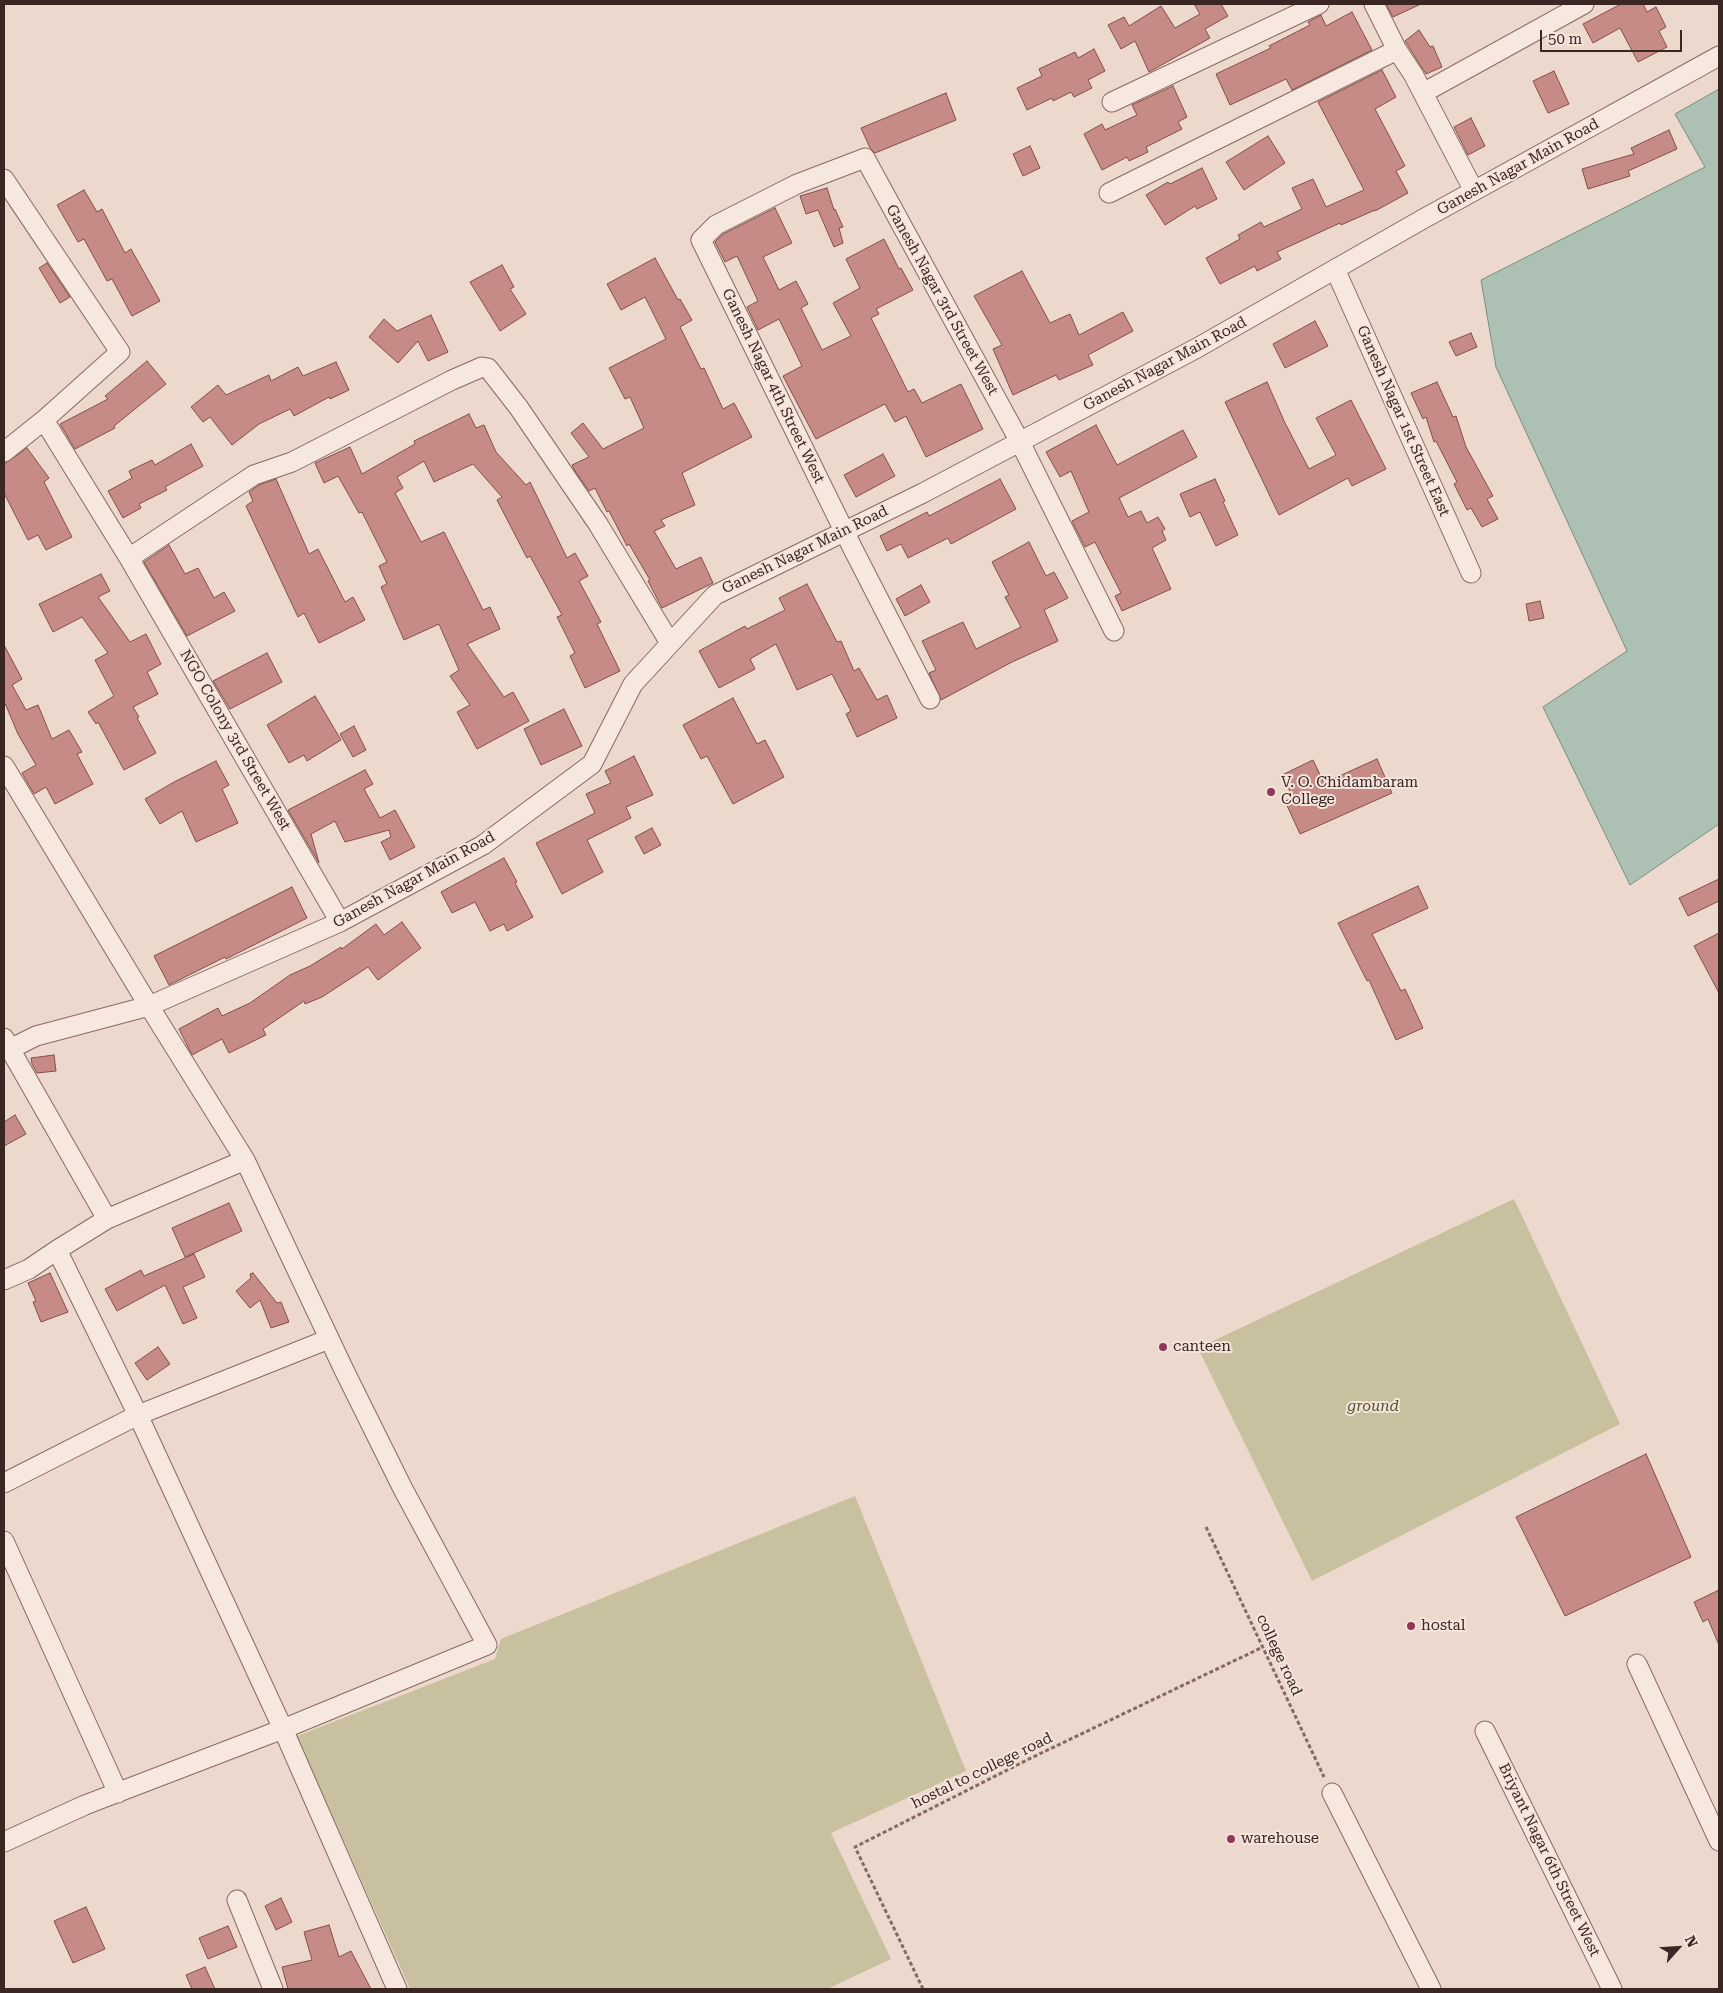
<!DOCTYPE html>
<html>
<head>
<meta charset="utf-8">
<style>
	body { margin:0 }
	#map { position:relative; width:1723px; height:1993px; overflow:hidden; background:#ecd8cc; font-family:"Roboto Serif",serif }
	canvas { display:block }
	.frame { position:absolute; inset:0; border:5px solid #3a2623; pointer-events:none }
	.north { position:absolute; left:1653px; top:1923px; width:50px; height:50px; -webkit-text-stroke:4px #f4e4db; paint-order:stroke; rotate:64deg; font-size:14px; font-weight:700; line-height:20px; text-align:center; color:#3a2623 }
	.north::after { content:''; display:block; margin:auto; width:18px; height:22px; background:#3a2623; clip-path:polygon(50% 0,100% 100%,50% 72%,0 100%) }
	.scale { position:absolute; left:1540px; top:30px; width:142px; height:22px; box-sizing:border-box; border:2px solid #3a2623; border-top:0; padding-left:6px; font-size:15px; line-height:18px; white-space:nowrap; color:#3a2623; -webkit-text-stroke:4px #f4e4db; paint-order:stroke }
</style>
</head>
<body>
<div id="map">
<canvas width="1723" height="1993"></canvas>
<div class="frame"></div>
<div class="north">N</div>
<div class="scale">50 m</div>
</div>
<script>
const g = document.querySelector('canvas').getContext('2d');
g.lineJoin = 'round';
function fill(path, color) { g.fillStyle = color; g.fill(path, 'evenodd'); }
const toPath = rows => new Path2D(rows.map(r => 'M' + r).join(''));
function stroke(path, color, width, dash) { g.strokeStyle = color; g.lineWidth = width; g.lineCap = dash ? 'butt' : 'round'; g.setLineDash(dash || []); g.stroke(path); }
function label(font, color, halo, rows, align = 'center') {
  g.font = font + ' "Roboto Serif",serif'; g.lineWidth = 4; g.setLineDash([]); g.textBaseline = 'middle'; g.strokeStyle = halo; g.fillStyle = color; for (const [text, x, y, turn = 0] of rows) {
    g.save(); g.translate(x, y); g.rotate((+turn || 0) * Math.PI / 180); g.textAlign = isNaN(turn) ? turn : align; if (halo) g.strokeText(text, 0, 0); g.fillText(text, 0, 0); g.restore();
  }
}
fill(toPath([
	[1514,1199,1620,1424,1312,1581,1198,1348],
	[855,1496,966,1771,831,1833,891,1959,827,1989,410,1989,297,1736,495,1659,501,1639]
]), '#c9c0a0');
const water = toPath([
	[1719,89,1719,824,1630,885,1543,707,1627,651,1496,367,1481,280,1705,167,1675,114,1719,89]
]);
fill(water, '#acc1b4');
stroke(water, '#738f7e', 1);
const building = toPath([
	[1194,4,1221,4,1228,16,1205,29,1210,38,1149,72,1135,41,1121,49,1108,25,1124,17,1129,26,1161,6,1175,28,1200,14,1194,4],
	[1386,4,1421,4,1393,17,1386,4],
	[1621,4,1643,4,1647,12,1656,7,1666,27,1659,31,1667,47,1638,62,1620,28,1593,43,1583,24,1621,4],
	[1352,12,1372,50,1292,90,1286,79,1230,105,1216,74,1271,48,1269,46,1310,25,1308,22,1321,15,1326,26,1352,12],
	[1419,30,1430,47,1433,46,1442,67,1426,74,1405,41,1419,30],
	[1094,49,1105,71,1088,80,1092,88,1074,97,1071,92,1053,101,1052,98,1027,110,1017,88,1042,76,1039,69,1075,52,1078,58,1094,49],
	[1382,70,1396,97,1375,109,1405,166,1396,171,1408,193,1375,211,1375,210,1341,225,1340,223,1277,252,1281,259,1257,271,1255,266,1220,284,1206,258,1240,239,1238,235,1261,222,1264,227,1302,209,1292,188,1313,179,1326,207,1364,190,1318,102,1382,70],
	[1554,71,1569,104,1548,113,1533,81,1554,71],
	[1173,86,1187,117,1178,122,1182,129,1146,147,1148,152,1129,161,1127,157,1102,170,1084,134,1102,124,1105,130,1137,115,1132,105,1173,86],
	[946,93,956,120,875,153,870,148,861,128,946,93],
	[1471,118,1485,146,1468,155,1454,127,1471,118],
	[1669,130,1677,149,1628,171,1630,176,1588,189,1582,169,1634,154,1631,148,1669,130],
	[1268,136,1285,163,1244,190,1226,162,1268,136],
	[1030,146,1040,168,1023,176,1013,154,1030,146],
	[1202,168,1217,199,1197,209,1195,206,1165,225,1146,195,1168,182,1170,184,1202,168],
	[827,188,834,210,835,209,843,227,839,228,843,243,834,247,818,210,806,214,800,196,827,188],
	[84,190,97,212,102,209,125,253,131,249,160,301,132,316,112,279,107,281,84,239,78,242,57,205,84,190],
	[775,208,792,243,763,257,779,290,796,281,808,304,801,308,822,350,851,336,833,303,860,288,846,259,884,239,899,269,901,268,913,290,876,309,879,314,871,318,908,392,914,389,922,403,961,384,983,429,926,457,906,416,895,422,885,404,816,439,783,376,802,366,779,319,758,330,747,307,758,301,737,256,725,262,715,242,723,234,775,208],
	[655,258,678,300,680,299,692,320,680,327,701,369,704,368,723,409,734,403,752,437,682,473,695,505,661,520,665,526,654,531,676,569,701,557,713,583,662,608,648,581,650,580,629,544,627,546,609,511,607,512,595,488,589,491,575,471,572,465,589,457,571,433,583,423,603,449,644,428,630,397,625,399,609,368,666,339,645,297,621,310,607,284,655,258],
	[47,263,70,297,60,303,39,268,47,263],
	[502,265,514,287,510,289,526,314,500,331,470,282,502,265],
	[1022,271,1050,323,1070,314,1079,335,1123,312,1133,331,1088,355,1093,365,1059,380,1056,375,1013,395,993,349,1002,345,974,296,1022,271],
	[431,315,448,352,428,361,418,341,398,363,369,337,384,319,397,331,431,315],
	[1315,321,1328,346,1285,368,1273,344,1315,321],
	[1471,333,1477,347,1456,356,1449,342,1471,333],
	[147,361,166,384,114,426,115,428,75,449,60,424,108,399,105,396,147,361],
	[336,362,349,390,330,399,329,397,294,416,290,409,259,424,232,445,210,417,203,422,191,407,218,385,226,395,269,375,271,381,298,367,303,376,336,362],
	[1267,382,1285,423,1309,469,1336,455,1316,418,1351,400,1386,469,1352,486,1348,478,1279,515,1225,402,1267,382],
	[1437,382,1453,417,1456,416,1466,447,1493,496,1487,499,1498,519,1482,527,1471,508,1467,510,1454,484,1457,482,1436,441,1434,442,1426,417,1423,419,1411,393,1437,382],
	[469,414,476,428,484,425,496,452,526,485,530,482,567,558,575,553,588,576,579,581,601,622,597,624,620,671,585,688,570,656,575,653,557,617,562,615,530,556,527,558,497,500,502,497,473,464,434,482,424,461,397,477,403,488,395,493,421,542,444,532,483,610,490,607,500,629,467,644,504,697,513,692,529,721,477,749,457,712,470,705,450,676,459,670,439,624,404,640,381,587,387,584,379,566,387,562,362,512,359,513,338,476,324,483,315,463,350,447,362,474,415,444,414,441,469,414],
	[1096,425,1117,465,1183,430,1197,457,1119,498,1128,517,1141,511,1147,523,1158,517,1165,529,1162,531,1166,540,1152,548,1171,589,1122,611,1115,596,1121,593,1095,542,1085,547,1072,521,1089,512,1071,471,1060,477,1046,452,1096,425],
	[191,444,203,466,165,487,167,490,139,504,141,508,123,518,108,491,132,478,129,471,152,460,155,465,191,444],
	[27,448,49,478,44,482,72,537,46,550,38,535,28,540,4,493,4,464,27,448],
	[883,454,895,476,856,497,844,475,883,454],
	[276,479,309,554,318,549,345,602,353,597,365,620,319,643,304,613,298,617,246,506,253,501,249,492,259,485,276,479],
	[1000,479,1016,509,951,544,948,538,908,558,901,544,887,551,880,536,927,512,929,516,1000,479],
	[1215,479,1225,501,1223,502,1238,535,1216,546,1200,512,1190,517,1180,494,1215,479],
	[1029,542,1046,576,1054,572,1068,598,1044,610,1058,641,1012,662,941,700,929,673,936,670,922,641,963,622,976,649,1021,627,1005,597,1009,595,992,562,1029,542],
	[169,545,185,574,198,568,214,598,224,592,235,611,187,636,144,562,169,545],
	[101,574,110,591,98,597,130,642,146,634,161,664,147,672,158,694,133,707,139,717,137,718,156,753,124,770,98,722,96,724,88,712,114,696,95,660,108,653,82,617,53,632,39,604,101,574],
	[807,584,837,642,841,641,854,671,859,668,877,700,887,695,897,718,857,737,846,714,851,711,832,674,797,690,776,644,750,659,755,669,719,688,699,651,745,626,747,629,785,610,779,598,807,584],
	[921,585,930,602,905,616,896,599,921,585],
	[1540,601,1544,618,1529,621,1526,604,1540,601],
	[4,645,22,679,12,685,26,710,38,705,52,739,69,730,82,752,77,754,93,784,55,804,46,787,34,794,22,773,36,765,18,734,4,701,4,645],
	[267,653,282,682,230,709,213,681,267,653],
	[315,696,341,740,307,761,304,755,289,763,267,725,315,696],
	[733,698,757,744,765,740,784,777,733,804,707,756,701,759,683,725,733,698],
	[564,709,582,746,541,765,524,729,564,709],
	[354,726,366,750,353,757,340,734,354,726],
	[634,756,653,795,626,807,631,818,587,840,603,872,562,894,536,843,595,813,586,794,611,783,605,771,634,756],
	[1377,759,1392,793,1300,834,1285,801,1293,798,1282,775,1313,760,1324,783,1377,759],
	[216,761,229,785,222,789,238,823,196,842,182,811,160,824,145,799,174,782,216,761],
	[365,770,373,784,364,789,380,818,395,810,415,847,390,860,381,842,391,837,389,830,345,842,335,821,311,834,319,863,288,810,365,770],
	[652,828,661,845,644,854,635,837,652,828],
	[504,858,517,882,515,883,533,917,507,931,504,924,490,931,475,902,452,913,441,892,504,858],
	[1719,879,1719,901,1688,916,1679,898,1719,879],
	[1418,886,1428,908,1372,934,1401,991,1405,989,1423,1028,1396,1040,1369,980,1367,981,1338,923,1418,886],
	[292,887,307,918,226,959,225,957,169,985,154,956,292,887],
	[402,922,421,948,378,980,368,967,322,997,305,1004,304,1001,263,1029,266,1035,229,1053,222,1039,192,1055,179,1029,218,1008,222,1016,250,1003,290,975,310,966,341,947,342,949,376,924,384,935,402,922],
	[1719,933,1719,993,1694,946,1719,933],
	[54,1055,56,1071,37,1073,32,1064,31,1058,54,1055],
	[15,1115,26,1134,4,1146,4,1122,15,1115],
	[229,1203,242,1231,185,1257,172,1228,229,1203],
	[194,1254,205,1277,183,1287,197,1318,183,1324,165,1285,117,1311,105,1289,141,1270,144,1276,194,1254],
	[50,1273,68,1312,41,1322,33,1302,36,1301,28,1283,50,1273],
	[253,1273,277,1303,281,1302,289,1322,271,1328,260,1300,250,1308,236,1291,251,1278,250,1274,253,1273],
	[158,1347,170,1364,147,1380,135,1363,158,1347],
	[1646,1454,1691,1557,1565,1616,1516,1517,1646,1454],
	[1719,1590,1719,1645,1708,1619,1703,1622,1694,1602,1719,1590],
	[281,1898,292,1922,276,1930,265,1906,281,1898],
	[86,1907,105,1949,73,1963,54,1921,86,1907],
	[329,1925,339,1957,351,1951,371,1989,288,1989,282,1967,312,1960,304,1932,329,1925],
	[228,1926,237,1947,208,1959,199,1938,228,1926],
	[205,1967,215,1989,192,1989,186,1975,205,1967]
]);
fill(building, '#c68b86');
stroke(building, '#854d49', 1);
const minor = toPath([
	[1374,4,1397,50,1413,74,1474,191],
	[1423,93,1584,4],
	[1112,102,1319,4],
	[4,179,120,352,44,420,4,452],
	[1109,193,1397,50],
	[1335,269,1471,573],
	[44,420,129,558,340,922],
	[129,558,254,475,292,462,452,380,482,367,488,368,519,408,598,524,670,643],
	[930,699,853,549,701,240,716,225,797,184,865,158,1020,442,1114,631],
	[4,766,149,1006,340,922,483,845,592,764,633,684,715,595,923,493,1197,348,1423,219,1719,56],
	[4,1038,10,1049,36,1036,149,1006,245,1160,344,1370,403,1489,487,1645,283,1729,85,1805,4,1842],
	[10,1049,107,1219,57,1250,138,1415,283,1729,397,1989],
	[107,1219,245,1160],
	[4,1280,29,1269,57,1250],
	[4,1483,138,1415,329,1339],
	[4,1541,118,1793],
	[1637,1664,1719,1841],
	[1485,1731,1612,1989],
	[1332,1793,1431,1989],
	[237,1900,273,1989]
]);
stroke(minor, '#876961', 21);
stroke(toPath([
	[1206,1527,1324,1777],
	[923,1989,855,1847,1031,1758,1263,1647]
]), '#876961', 3, [4, 2.5]);
stroke(minor, '#f7e8df', 19);
for (const [x, y, r, color] of [
	[1271,792,5,"#913656"],
	[1163,1347,5,"#913656"],
	[1411,1626,5,"#913656"],
	[1231,1839,5,"#913656"]
]) { const dot = new Path2D(); dot.arc(x, y, r, 0, 2 * Math.PI); g.fillStyle = color; g.fill(dot); stroke(dot, '#f4e4db', 2); }
label('15px', '#3a2623', '#f4e4db', [
	["Ganesh Nagar Main Road",1518,167,-29],
	["Ganesh Nagar 3rd Street West",942,300,61],
	["Ganesh Nagar Main Road",1165,364,-28],
	["Ganesh Nagar 4th Street West",773,386,64],
	["Ganesh Nagar 1st Street East",1403,421,66],
	["Ganesh Nagar Main Road",805,550,-26],
	["NGO Colony 3rd Street West",235,740,60],
	["Ganesh Nagar Main Road",414,880,-29],
	["college road",1279,1655,65],
	["hostal to college road",982,1771,-26],
	["Briyant Nagar 6th Street West",1549,1860,64]
]);
label('15px', '#3a2623', '#f4e4db', [
	["V. O. Chidambaram",1281,783],
	["College",1281,800],
	["canteen",1173,1347],
	["hostal",1421,1626],
	["warehouse",1241,1839]
], 'left');
label('italic 15px', '#54512c', '#f4e4db', [
	["ground",1373,1407]
]);
</script>
</body>
</html>
